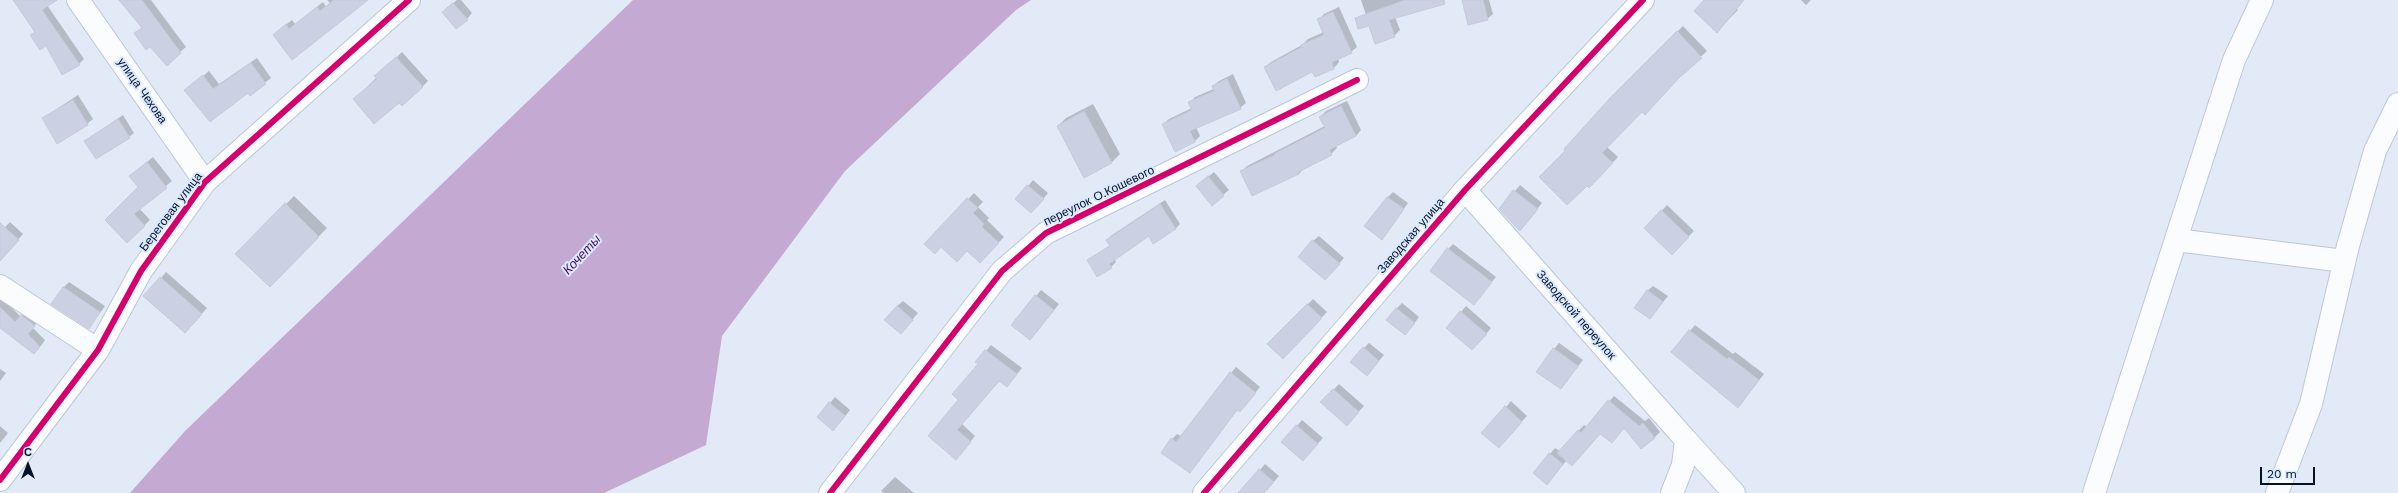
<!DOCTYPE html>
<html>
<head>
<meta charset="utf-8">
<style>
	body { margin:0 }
	#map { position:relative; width:2398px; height:493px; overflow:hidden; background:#e2eaf7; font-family:"Work Sans",sans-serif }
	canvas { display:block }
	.north { position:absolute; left:8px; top:445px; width:40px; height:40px; -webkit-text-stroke:3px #dae9ff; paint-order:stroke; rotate:0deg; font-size:11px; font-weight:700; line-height:16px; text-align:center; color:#061225 }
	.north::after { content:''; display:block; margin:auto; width:14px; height:18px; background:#061225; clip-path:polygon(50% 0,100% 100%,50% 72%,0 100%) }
	.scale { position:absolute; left:2260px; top:467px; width:55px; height:18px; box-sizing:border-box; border:2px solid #061225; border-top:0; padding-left:5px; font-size:12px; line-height:14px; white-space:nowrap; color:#061225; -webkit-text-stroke:3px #dae9ff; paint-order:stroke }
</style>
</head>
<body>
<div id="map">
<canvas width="2398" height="493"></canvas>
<div class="north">С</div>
<div class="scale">20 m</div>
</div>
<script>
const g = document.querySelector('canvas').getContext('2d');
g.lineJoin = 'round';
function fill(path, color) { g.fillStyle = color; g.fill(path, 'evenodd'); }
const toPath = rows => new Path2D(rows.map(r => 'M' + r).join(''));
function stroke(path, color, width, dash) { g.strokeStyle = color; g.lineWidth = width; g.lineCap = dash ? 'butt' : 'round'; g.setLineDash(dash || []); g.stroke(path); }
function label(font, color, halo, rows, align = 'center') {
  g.font = font + ' "Work Sans",sans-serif'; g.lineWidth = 4; g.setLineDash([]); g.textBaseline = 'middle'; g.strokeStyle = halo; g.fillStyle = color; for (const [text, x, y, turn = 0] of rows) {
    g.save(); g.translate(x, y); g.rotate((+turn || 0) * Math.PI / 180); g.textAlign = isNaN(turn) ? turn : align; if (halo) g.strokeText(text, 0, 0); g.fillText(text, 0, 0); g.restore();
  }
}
fill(toPath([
	[633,0,1031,0,1016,10,845,171,722,336,706,445,604,493,130,493,185,431]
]), '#c4aad3');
fill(toPath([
	[14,0,47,0,47,5,84,59,79,64,32,35,35,32],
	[120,0,151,0,186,47,180,52,150,46,136,33,142,27],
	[327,0,365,0,293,58,279,30,292,20,295,24,323,2,326,7,330,3],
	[457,0,461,0,472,13,467,19,449,7],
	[1361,0,1445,0,1440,4,1395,17,1400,30,1394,36,1375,42],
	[1463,0,1489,0,1493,14,1487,19],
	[1706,0,1743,0,1736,8,1738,10,1717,31],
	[1801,0,1811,0,1806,5],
	[1339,7,1357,47,1351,52,1338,58,1339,62,1334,68,1315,76,1313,70,1265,67,1271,62,1302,45,1308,39,1324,32,1318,20,1324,14],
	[1683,26,1707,51,1642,110,1607,147,1618,157,1589,187,1567,151,1611,99],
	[402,52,428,81,423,86,402,105,399,101,360,94],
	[257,58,271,78,250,94,248,92,186,90,209,71,219,84],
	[1233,74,1246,103,1240,108,1196,127,1200,136,1195,141,1175,150,1163,124,1169,119,1192,108,1190,103,1195,97,1214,89,1213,86,1219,81],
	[78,95,93,119,87,124,43,118],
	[1347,101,1361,130,1356,136,1336,146,1337,148,1331,154,1304,168,1299,174,1252,195,1242,171,1247,166,1325,126,1320,117,1326,111],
	[1093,104,1120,154,1111,163,1058,126,1066,118],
	[123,115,134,133,129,137,85,141],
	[153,157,172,181,139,208,150,220,127,242,139,187,130,176],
	[1214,172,1229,190,1223,195,1203,181],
	[1033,180,1048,193,1037,207,1028,186],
	[1520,185,1542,203,1520,230,1500,209],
	[1393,192,1408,203,1382,239,1387,198],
	[974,193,983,202,978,207,989,218,987,220,1004,237,980,262,967,250,926,243],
	[294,196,327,228,270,286,237,254],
	[1165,200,1180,224,1175,229,1149,235,1114,259,1116,262,1111,267,1097,276,1088,261,1110,245,1107,240,1112,235],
	[1667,205,1694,231,1672,253,1646,228],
	[10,222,23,234,0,260,0,232],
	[1319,236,1344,258,1331,273,1313,241],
	[1453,244,1496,277,1474,303,1448,249],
	[166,272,207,308,191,326,161,278],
	[69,282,105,306,89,328,63,288],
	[1653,286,1668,296,1650,318,1647,291],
	[1041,290,1059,304,1036,333,1036,296],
	[0,296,21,317,27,310,39,320,33,328,45,340,40,347,0,326],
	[1313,299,1327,312,1289,352,1268,344],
	[903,301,918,313,906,327,897,306],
	[1402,303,1419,317,1411,328,1396,309],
	[1466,306,1491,328,1478,344,1461,312],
	[1695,325,1733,354,1735,352,1764,374,1738,407,1672,352],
	[1369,343,1384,355,1367,375,1364,348],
	[1559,343,1583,360,1561,388,1554,349],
	[991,345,1022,368,1007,386,1000,380,962,424,975,436,961,453,929,436,960,399,979,364,977,362],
	[1236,367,1260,387,1245,405,1238,409,1190,472,1172,439,1177,434,1181,436],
	[0,369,6,373,0,381],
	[1339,384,1364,406,1352,419,1322,402],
	[1614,396,1645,421,1649,418,1660,432,1654,438,1625,427,1600,433,1567,460,1552,478,1534,473,1555,448,1560,451,1584,425,1587,427],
	[835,397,850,410,839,424,830,403],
	[1511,401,1527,416,1504,441,1506,407],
	[1302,420,1323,438,1308,454,1297,426],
	[0,426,8,433,0,443],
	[1265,464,1279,476,1264,493,1240,493],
	[895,477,914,493,884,493,881,491]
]), '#0003');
const building = toPath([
	[13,0,57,0,42,10,80,65,62,75,46,46,40,50,30,35,35,32,13,0],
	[119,0,142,0,181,53,167,66,150,47,146,50,134,33,142,28,119,0],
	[334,0,368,0,292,60,273,35,286,24,289,29,317,7,320,11,334,0],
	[1405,0,1444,0,1445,4,1389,20,1395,37,1375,44,1369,26,1358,29,1355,18,1405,0],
	[1462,0,1483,0,1488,20,1468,25,1462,0],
	[1704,0,1744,0,1717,33,1694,11,1704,0],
	[453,3,468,20,456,29,442,12,453,3],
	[1333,12,1352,53,1332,62,1334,69,1315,77,1312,72,1276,91,1264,67,1302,47,1301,45,1324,35,1317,19,1333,12],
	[1677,31,1702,58,1679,78,1645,115,1642,112,1602,153,1613,163,1589,188,1587,186,1567,205,1539,177,1565,151,1564,149,1610,98,1677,31],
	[396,57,423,87,402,106,399,103,374,124,353,99,377,79,374,76,396,57],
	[251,63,266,84,250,96,248,93,210,122,184,90,203,75,213,89,251,63],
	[1227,79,1241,109,1190,131,1195,142,1175,152,1162,124,1192,110,1188,102,1214,91,1212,86,1227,79],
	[73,100,88,125,57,144,42,118,73,100],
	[1341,106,1356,136,1329,150,1332,155,1298,172,1299,174,1252,196,1240,171,1275,155,1274,154,1325,128,1319,117,1341,106],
	[1084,111,1112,163,1084,178,1057,126,1084,111],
	[118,119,130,138,96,159,84,141,118,119],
	[147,162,167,188,134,214,145,226,127,243,105,220,138,187,129,176,147,162],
	[1208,176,1224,196,1212,206,1196,186,1208,176],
	[1027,185,1044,199,1031,213,1015,199,1027,185],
	[1513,190,1538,209,1520,231,1499,209,1513,190],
	[1387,197,1404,209,1382,240,1364,226,1387,197],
	[967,198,978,208,973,213,984,224,982,227,999,243,980,263,967,251,957,262,941,247,935,254,924,244,967,198],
	[285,203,319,237,270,287,235,254,285,203],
	[1160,204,1176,229,1153,244,1149,236,1109,264,1112,268,1097,277,1087,260,1110,246,1106,240,1160,204],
	[1661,210,1689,237,1672,255,1644,228,1661,210],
	[0,223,19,240,0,261,0,223],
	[1312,240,1340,264,1325,280,1298,257,1312,240],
	[1447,248,1492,282,1474,305,1430,271,1447,248],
	[160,277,202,314,185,333,143,296,160,277],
	[63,287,100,312,89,329,51,304,63,287],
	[1647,290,1663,302,1650,319,1634,308,1647,290],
	[1035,295,1054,310,1030,340,1011,325,1035,295],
	[1307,304,1322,318,1283,359,1267,344,1307,304],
	[897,306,913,320,901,334,884,320,897,306],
	[0,307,15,322,21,315,35,326,28,334,40,347,34,354,0,328,0,307],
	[1396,308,1415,323,1405,335,1386,320,1396,308],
	[1460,311,1487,334,1472,350,1446,328,1460,311],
	[1689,330,1727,359,1729,357,1759,380,1738,408,1671,352,1689,330],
	[1363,347,1379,361,1367,376,1350,362,1363,347],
	[1553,348,1578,366,1561,389,1536,372,1553,348],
	[985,350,1017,374,1007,387,999,381,957,430,971,442,956,460,928,436,958,400,952,394,978,364,975,362,985,350],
	[1230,372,1256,393,1240,412,1237,410,1190,473,1161,453,1171,438,1176,442,1230,372],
	[1333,389,1359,412,1347,426,1320,402,1333,389],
	[1608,400,1639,426,1643,423,1655,438,1641,449,1624,428,1612,443,1600,434,1572,466,1557,453,1578,430,1581,433,1608,400],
	[829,402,845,416,833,431,817,417,829,402],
	[1505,406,1522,422,1499,448,1481,433,1505,406],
	[1296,425,1318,444,1303,461,1281,442,1296,425],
	[1549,453,1563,464,1547,485,1533,473,1549,453],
	[1259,469,1274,482,1264,493,1238,493,1259,469]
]);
fill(building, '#cbd1e3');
stroke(building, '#c5cadb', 1);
const minor = toPath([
	[78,0,205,182],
	[1465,190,1686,440,1683,465,1672,493],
	[2176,240,2344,261],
	[0,286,98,350],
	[1686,440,1734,493],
	[0,480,98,350,141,271,205,182,409,0],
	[830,493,1002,271,1046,233,1357,80],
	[1204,493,1465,190,1643,0],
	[2094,493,2234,60,2262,0],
	[2277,493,2311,404,2348,246,2375,151,2398,104]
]);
stroke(minor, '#bdc7d7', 24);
stroke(minor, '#fbfcfe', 22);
stroke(toPath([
	[0,480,98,350,141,271,205,182,409,0],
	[830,493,1002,271,1046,233,1357,80],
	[1204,493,1465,190,1643,0]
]), '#d6006c', 6);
label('12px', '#061225', '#dae9ff', [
	["улица Чехова",142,91,55],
	["переулок О.Кошевого",1099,196,-26],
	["Береговая улица",171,212,-53],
	["Заводская улица",1411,236,-49],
	["Заводской переулок",1576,315,49]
]);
label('italic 13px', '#451154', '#dae9ff', [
	["Кочеты",582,255,-47]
]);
</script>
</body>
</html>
